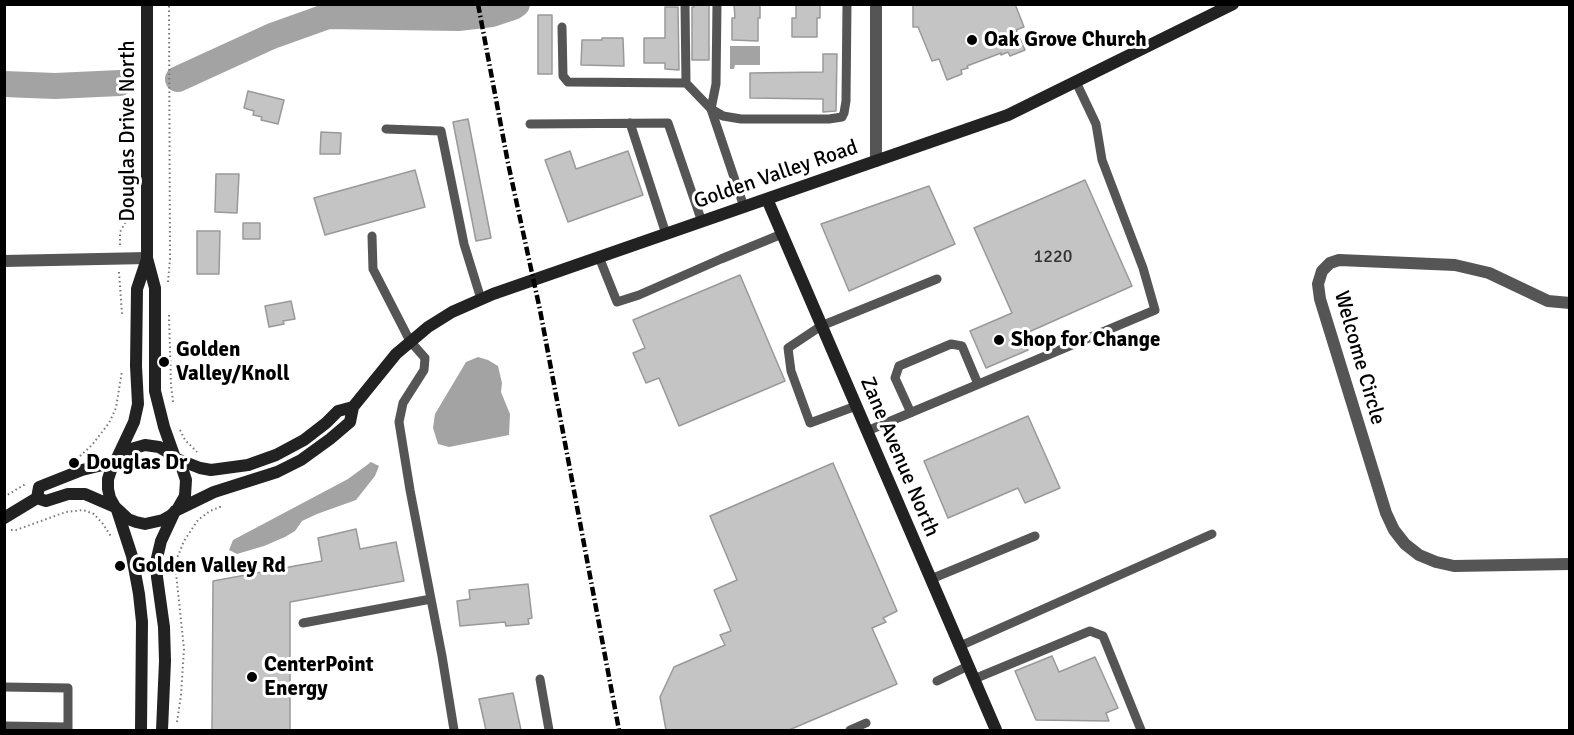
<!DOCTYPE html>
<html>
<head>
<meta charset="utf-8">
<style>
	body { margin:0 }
	#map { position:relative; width:1574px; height:735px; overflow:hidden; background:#fff; font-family:Signika,sans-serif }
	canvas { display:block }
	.frame { position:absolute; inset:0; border:6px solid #000; pointer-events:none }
</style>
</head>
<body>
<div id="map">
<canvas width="1574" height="735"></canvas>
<div class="frame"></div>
</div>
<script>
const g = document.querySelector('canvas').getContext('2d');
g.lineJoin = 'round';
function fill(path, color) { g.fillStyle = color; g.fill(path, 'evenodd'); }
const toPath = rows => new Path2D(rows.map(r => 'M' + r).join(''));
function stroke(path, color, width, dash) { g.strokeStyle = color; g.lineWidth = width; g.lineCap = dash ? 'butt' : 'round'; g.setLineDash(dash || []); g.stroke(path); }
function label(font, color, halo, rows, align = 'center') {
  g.font = font + ' Signika,sans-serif'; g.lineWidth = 6; g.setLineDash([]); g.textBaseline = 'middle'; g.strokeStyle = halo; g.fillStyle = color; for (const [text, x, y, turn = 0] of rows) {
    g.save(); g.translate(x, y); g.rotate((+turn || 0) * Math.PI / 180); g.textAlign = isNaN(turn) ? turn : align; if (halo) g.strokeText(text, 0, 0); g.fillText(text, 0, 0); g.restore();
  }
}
fill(toPath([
	[730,46,760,46,760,65,735,65,734,69,730,69],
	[478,357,488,360,498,366,502,383,501,392,510,414,509,435,449,447,438,444,433,428,435,414,466,362],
	[371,462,379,466,375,476,356,500,317,514,302,521,295,531,285,537,264,546,237,554,229,550,233,540,348,479]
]), '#a3a3a3');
stroke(toPath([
	[178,79,272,36,328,16,458,18,492,14,513,7,517,4],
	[4,84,55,86,120,83]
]), '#a3a3a3', 26);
const building = toPath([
	[694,4,709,4,709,60,692,60,692,7,694,7,694,4],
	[734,4,760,4,760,18,758,18,758,41,732,40,732,18,735,18,734,4],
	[796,4,820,4,820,18,817,18,817,37,792,37,792,18,796,18,796,4],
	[913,4,1015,4,1024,27,1016,30,1025,50,1010,56,1008,52,1001,55,1001,53,967,66,968,68,961,70,962,74,947,80,939,59,932,61,918,27,913,27,913,4],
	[665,7,678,7,679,70,665,69,665,63,644,63,644,38,665,38,665,7],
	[538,15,552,15,552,74,538,74,538,15],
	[602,38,623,38,624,66,581,65,582,40,602,40,602,38],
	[823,54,837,54,836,111,823,112,823,99,750,98,750,73,823,72,823,54],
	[248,91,284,100,278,124,261,120,262,117,253,115,254,111,244,108,248,91],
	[468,119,491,238,476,241,453,122,468,119],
	[321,132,341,133,340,154,320,154,321,132],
	[570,151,576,169,628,151,643,195,568,222,545,160,570,151],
	[415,170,425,207,325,235,314,198,415,170],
	[216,174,239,174,237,213,215,212,216,174],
	[1085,180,1132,286,1022,335,1028,350,986,368,970,331,1012,313,974,228,1085,180],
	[929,186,955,244,849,291,821,224,929,186],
	[243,223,260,223,260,239,243,239,243,223],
	[197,231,220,231,219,274,197,274,197,231],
	[740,275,785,381,679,426,659,378,646,383,633,353,645,348,633,320,740,275],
	[291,301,295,319,283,321,284,324,269,327,265,306,291,301],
	[1028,416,1060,488,1025,503,1018,488,948,518,924,461,1028,416],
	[833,463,897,611,883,618,886,622,872,628,897,684,789,730,666,730,660,697,674,667,725,645,720,635,731,631,714,590,737,580,710,516,833,463],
	[356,529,360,549,396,542,404,581,290,602,290,730,212,730,213,581,322,561,318,538,356,529],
	[528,584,532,618,528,619,529,624,506,626,505,622,460,626,457,601,470,599,469,590,528,584],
	[1052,656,1059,672,1095,657,1118,708,1106,713,1109,721,1036,720,1015,671,1052,656],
	[513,693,521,730,486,730,479,699,513,693]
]);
fill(building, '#c4c4c4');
stroke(building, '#999', 1.5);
stroke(toPath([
	[120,245,120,232,125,223,126,168],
	[119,272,122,314],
	[168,282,170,259,169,4],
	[169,315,171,385,173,402],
	[180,430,185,440,197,452],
	[80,456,92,445,109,423,116,408,122,371],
	[4,497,27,483],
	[11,530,16,530,66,512,83,510,94,514,103,524,112,538],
	[177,722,181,695,184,649,175,563,184,541,198,520,210,511,220,507,219,504]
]), '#777', 2, [1.5, 3]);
stroke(toPath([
	[685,4,686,83,711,109,723,116,741,119,829,119,842,117,844,113,846,101,847,4],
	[717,4,716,84,711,109,744,207],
	[562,27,563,76,568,82,686,83],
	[630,123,666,234],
	[530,124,668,123,702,222],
	[386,129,441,131,464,244,481,299],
	[372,236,373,269,410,341,425,358,424,370,403,403,399,422,410,490,442,656,454,730],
	[599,257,617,302,639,295,721,259,782,234],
	[856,406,810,423,791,371,788,348,821,326,937,279],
	[911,413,895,378,899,366,951,344,962,346,978,384],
	[867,431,1155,310,1143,268,1102,160,1096,124,1076,82],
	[931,579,1035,536],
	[303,623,431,599],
	[960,646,1212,534],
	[540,679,549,730],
	[974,679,1090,631,1103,636,1141,730],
	[937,681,968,666],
	[4,687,68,688,68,730],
	[4,726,68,727],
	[850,730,866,723]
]), '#555', 9);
stroke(toPath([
	[876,4,876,161],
	[4,261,147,258],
	[1570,303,1548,301,1489,273,1455,265,1339,260,1330,263,1322,271,1318,284,1320,299,1386,513,1394,530,1405,544,1419,555,1436,562,1454,566,1570,564]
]), '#555', 12);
stroke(toPath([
	[147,4,147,258,155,288,155,391,164,427,174,455],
	[767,199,996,730],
	[117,458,134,422,138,404,136,366,137,289,147,259],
	[177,459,200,468,211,470,248,465,276,455,304,440,326,423,338,411,353,407],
	[37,498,46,501,68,494,85,494,115,507],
	[117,510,132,556,139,594,142,622,141,730],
	[177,510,185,496,186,480,181,465,171,454,159,447,145,445,131,449,119,456,111,470,108,479,108,489,110,498,115,507,128,519,136,522,145,524,163,520,170,516,177,510,214,492,277,472,301,460,330,439,350,422,353,407,396,354,428,327,452,312,493,294,1008,115,1233,4],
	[4,518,37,498,39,487,82,470,115,462],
	[162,730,165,661,164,627,157,577,157,558,161,541,175,511]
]), '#222', 12);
stroke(toPath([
	[478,4,508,163,540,310,619,730]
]), '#000', 4.5, [9, 3, 1.5, 3]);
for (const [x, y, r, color] of [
	[972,40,6,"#000"],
	[999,340,6,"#000"],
	[164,362,6,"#000"],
	[74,463,6,"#000"],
	[120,566,6,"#000"],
	[252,677,6,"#000"]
]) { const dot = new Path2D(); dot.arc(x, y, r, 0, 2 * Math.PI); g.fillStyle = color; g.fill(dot); stroke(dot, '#fff', 2); }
label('18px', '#313131', null, [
	["1220",1053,257]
]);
label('bold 21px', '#000', '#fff', [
	["Oak Grove Church",984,40],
	["Shop for Change",1011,340],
	["Golden",176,350],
	["Valley/Knoll",176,374],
	["Douglas Dr",86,463],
	["Golden Valley Rd",132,566],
	["CenterPoint",264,665],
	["Energy",264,689]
], 'left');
label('21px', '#000', '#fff', [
	["Douglas Drive North",128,131,-90],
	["Golden Valley Road",776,175,-19],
	["Welcome Circle",1359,358,74],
	["Zane Avenue North",899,457,67]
]);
</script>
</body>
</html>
